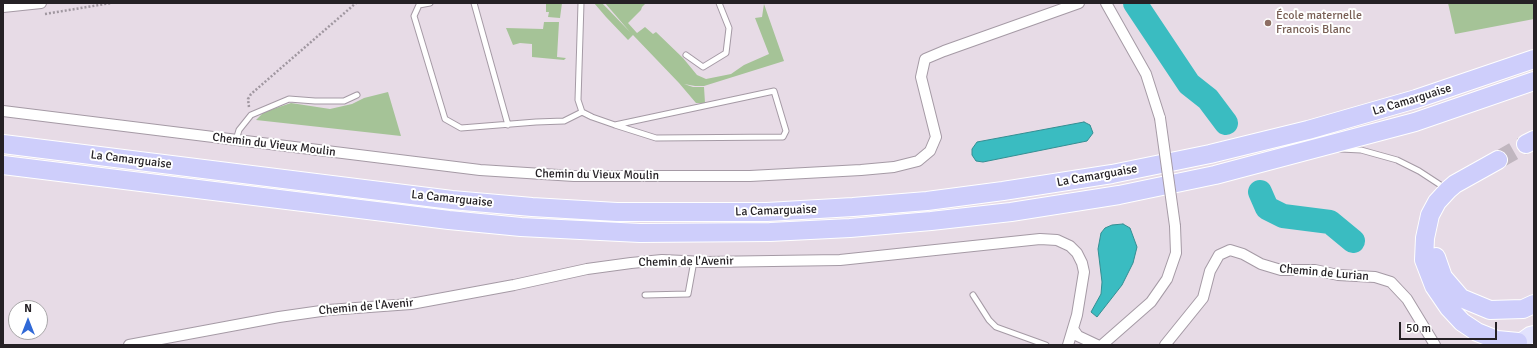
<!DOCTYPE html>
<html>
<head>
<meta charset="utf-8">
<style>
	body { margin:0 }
	#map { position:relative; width:1537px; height:348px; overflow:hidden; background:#e7dbe6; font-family:Signika,sans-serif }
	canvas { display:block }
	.frame { position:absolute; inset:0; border:4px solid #252125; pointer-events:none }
	.north { position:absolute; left:8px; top:300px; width:40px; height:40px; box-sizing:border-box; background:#fff; border:1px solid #a8a6a8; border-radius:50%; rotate:0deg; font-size:11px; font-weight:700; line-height:16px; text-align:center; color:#252125 }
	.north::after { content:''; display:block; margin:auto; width:14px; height:18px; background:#3069d7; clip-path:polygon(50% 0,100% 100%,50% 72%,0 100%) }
	.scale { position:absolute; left:1399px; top:322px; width:98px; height:18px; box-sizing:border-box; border:2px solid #252125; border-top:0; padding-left:5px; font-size:12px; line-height:14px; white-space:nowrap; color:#252125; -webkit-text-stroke:3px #fff; paint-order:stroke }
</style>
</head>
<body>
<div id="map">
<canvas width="1537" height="348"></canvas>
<div class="frame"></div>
<div class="north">N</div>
<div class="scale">50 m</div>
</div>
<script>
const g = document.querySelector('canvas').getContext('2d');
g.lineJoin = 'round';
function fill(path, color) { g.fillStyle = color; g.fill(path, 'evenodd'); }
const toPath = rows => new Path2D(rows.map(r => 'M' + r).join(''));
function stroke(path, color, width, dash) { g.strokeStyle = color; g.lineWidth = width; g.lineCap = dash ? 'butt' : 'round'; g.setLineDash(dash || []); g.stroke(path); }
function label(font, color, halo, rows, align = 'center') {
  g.font = font + ' Signika,sans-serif'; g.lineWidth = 4; g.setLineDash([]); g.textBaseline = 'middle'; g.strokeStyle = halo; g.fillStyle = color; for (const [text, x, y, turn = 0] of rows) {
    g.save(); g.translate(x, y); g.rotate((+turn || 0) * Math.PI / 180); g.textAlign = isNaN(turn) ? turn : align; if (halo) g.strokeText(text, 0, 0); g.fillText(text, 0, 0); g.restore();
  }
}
fill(toPath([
	[546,3,562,3,560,18,548,17,549,12,546,12],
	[594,3,602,3,630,32,605,3,646,3,642,7,641,10,628,23,637,33,645,27,653,34,656,32,683,58,697,75,706,79,731,74,744,65,769,54,755,18,762,17,764,4,784,61,704,86,695,86,684,84,693,87,704,87,705,103,696,103,679,83,633,35,628,40,606,17],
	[1448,3,1534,3,1534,19,1455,34],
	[544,22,559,22,557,57,566,58,564,60,532,57,532,44,520,43,513,45,506,28,543,29],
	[388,92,401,136,256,120,264,112,291,103,330,109,352,104,364,98]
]), '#a5c397');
const water = toPath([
	[1084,122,1090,125,1093,133,1087,141,983,162,976,161,972,155,972,149,977,142,1084,122],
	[1123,224,1130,228,1137,247,1133,263,1122,285,1097,317,1091,312,1101,294,1102,282,1098,249,1101,233,1105,228,1112,225,1123,224]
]);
fill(water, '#3abcc1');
stroke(water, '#348e92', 1);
stroke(toPath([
	[1135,3,1189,84,1208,99,1226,123],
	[1260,192,1267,208,1283,216,1330,222,1353,241]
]), '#3abcc1', 24);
stroke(toPath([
	[1498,160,1526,144]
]), '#c0b6bf', 18, [18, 9]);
const lane = toPath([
	[430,3,419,5,414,16,445,119,461,128,536,122,564,121,582,112],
	[474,3,508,125],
	[581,3,578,100,582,112,592,117,615,125,656,138,783,137,786,131,774,91,615,125],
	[686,55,703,67,726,53,729,28,719,3],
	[236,140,239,130,251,115,289,99,315,101,344,101,357,95],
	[1341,149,1361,150,1397,160,1419,171,1445,188],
	[645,295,688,294,694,261],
	[973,295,989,320,996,327,1046,345]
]);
const street = toPath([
	[1106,3,1146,74,1160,118],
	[3,7,41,3],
	[3,111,480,170,574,176,750,176,861,170,894,167,918,161,930,151,936,137,921,77,925,59,944,51,1079,3],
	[1073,329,1078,336,1097,345],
	[129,345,279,317,328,310,411,304,514,285,587,269,631,263,662,260,705,262,840,260,1040,239,1057,240,1070,246,1077,253,1082,263,1084,272,1077,315,1068,345],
	[1102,345,1151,302,1167,279,1176,253,1175,226],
	[1165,345,1203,298,1210,271,1219,255,1230,250,1243,254,1261,264,1281,270,1315,270,1338,275,1375,277,1391,282,1407,299,1435,345]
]);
const primary = toPath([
	[1516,345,1530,335,1534,334]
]);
const highway = toPath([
	[3,144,452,200,532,207,617,212,767,212,853,207,927,201,1003,191,1112,174,1210,154,1308,130,1416,99,1534,59],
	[1526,144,1534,140],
	[1498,160,1455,184,1448,190,1437,202,1430,215,1425,238,1424,260,1434,286,1449,308,1462,322,1477,332,1497,340,1518,342],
	[3,165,449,220,521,227,640,233,770,232,850,228,931,221,1011,212,1119,195,1215,175,1415,122,1534,81],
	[1436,257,1443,277,1461,298,1490,310,1523,309,1534,304]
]);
stroke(lane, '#a59aa5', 7);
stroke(street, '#a59aa5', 12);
stroke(primary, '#fff', 18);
stroke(highway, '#fff', 20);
stroke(toPath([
	[45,14,111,3],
	[249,107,248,99,251,94,356,3]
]), '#a097a0', 2.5, [2, 2]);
stroke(lane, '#fff', 5);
stroke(street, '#fff', 10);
stroke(primary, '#e2e2fd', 16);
stroke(highway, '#cecefb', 18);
const streetBridge = toPath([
	[1160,118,1175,226]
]);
stroke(streetBridge, '#a59aa5', 12, []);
stroke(streetBridge, '#fff', 10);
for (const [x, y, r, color] of [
	[1268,23,4,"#8d6e63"]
]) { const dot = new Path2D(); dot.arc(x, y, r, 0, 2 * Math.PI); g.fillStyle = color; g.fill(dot); stroke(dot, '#fff', 1.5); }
label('12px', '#785e54', '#fff', [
	["École maternelle",1276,16],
	["Francois Blanc",1276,30]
], 'left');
label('12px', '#252125', '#fff', [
	["La Camarguaise",1412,100,-17],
	["Chemin du Vieux Moulin",274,145,7],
	["La Camarguaise",131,160,7],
	["Chemin du Vieux Moulin",597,175,1],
	["La Camarguaise",1097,176,-10],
	["La Camarguaise",452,199,6],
	["La Camarguaise",776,211,-2],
	["Chemin de l'Avenir",686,262,-1],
	["Chemin de Lurian",1324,273,5],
	["Chemin de l'Avenir",366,307,-5]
]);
</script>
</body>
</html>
